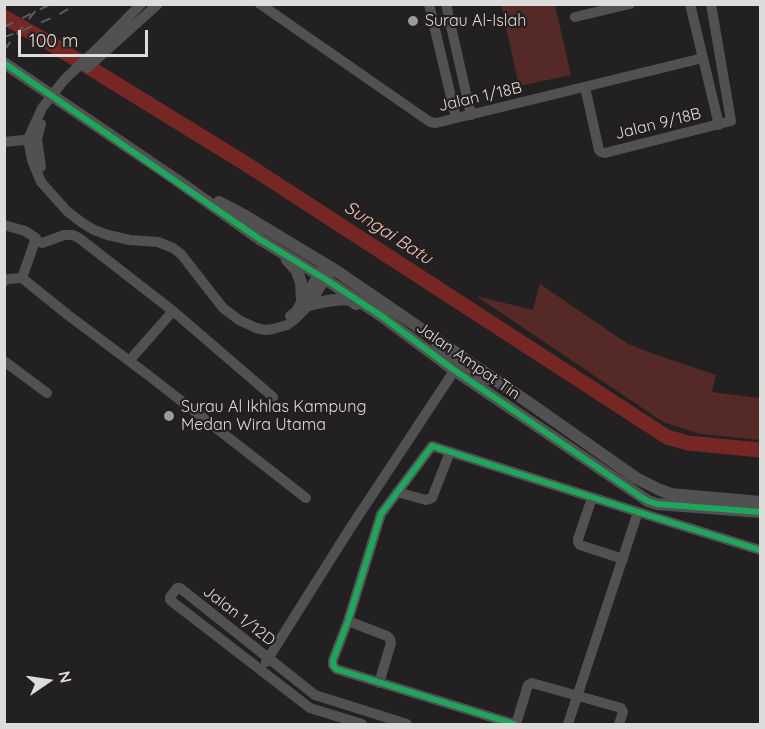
<!DOCTYPE html>
<html>
<head>
<meta charset="utf-8">
<style>
	body { margin:0 }
	#map { position:relative; width:765px; height:729px; overflow:hidden; background:#222020; font-family:Quicksand,sans-serif }
	canvas { display:block }
	.frame { position:absolute; inset:0; border:6px solid #dedbdb; pointer-events:none }
	.north { position:absolute; left:18px; top:651px; width:60px; height:60px; -webkit-text-stroke:4px #231f1f; paint-order:stroke; rotate:77deg; font-size:16px; font-weight:700; line-height:24px; text-align:center; color:#dedbdb }
	.north::after { content:''; display:block; margin:auto; width:21px; height:27px; background:#dedbdb; clip-path:polygon(50% 0,100% 100%,50% 72%,0 100%) }
	.scale { position:absolute; left:18px; top:30px; width:130px; height:27px; box-sizing:border-box; border:3px solid #dedbdb; border-top:0; padding-left:8px; font-size:18px; line-height:21px; white-space:nowrap; color:#dedbdb; -webkit-text-stroke:4px #231f1f; paint-order:stroke }
</style>
</head>
<body>
<div id="map">
<canvas width="765" height="729"></canvas>
<div class="frame"></div>
<div class="north">N</div>
<div class="scale">100 m</div>
</div>
<script>
const g = document.querySelector('canvas').getContext('2d');
g.lineJoin = 'round';
function fill(path, color) { g.fillStyle = color; g.fill(path, 'evenodd'); }
const toPath = rows => new Path2D(rows.map(r => 'M' + r).join(''));
function stroke(path, color, width, dash) { g.strokeStyle = color; g.lineWidth = width; g.lineCap = dash ? 'butt' : 'round'; g.setLineDash(dash || []); g.stroke(path); }
function label(font, color, halo, rows, align = 'center') {
  g.font = font + ' Quicksand,sans-serif'; g.lineWidth = 4.5; g.setLineDash([]); g.textBaseline = 'middle'; g.strokeStyle = halo; g.fillStyle = color; for (const [text, x, y, turn = 0] of rows) {
    g.save(); g.translate(x, y); g.rotate((+turn || 0) * Math.PI / 180); g.textAlign = isNaN(turn) ? turn : align; if (halo) g.strokeText(text, 0, 0); g.fillText(text, 0, 0); g.restore();
  }
}
fill(toPath([
	[501,5,555,5,571,75,519,86],
	[540,284,628,344,651,353,716,375,712,392,760,398,760,440,700,434,663,422,476,296,533,310]
]), '#552925');
stroke(toPath([
	[4,17,48,42,243,162,667,437,688,443,760,450]
]), '#762623', 15);
stroke(toPath([
	[141,4,103,43,64,80,42,108,28,139,32,160,41,182,67,211,81,222,94,230,108,235,130,240,158,242,173,248,181,254,223,308,239,320,256,328,265,330,273,329,287,325,294,320,309,305,329,273],
	[260,4,430,122,436,123,703,58],
	[429,4,456,118],
	[446,4,471,115],
	[690,4,719,125],
	[575,17,630,4],
	[87,68,158,4],
	[585,87,599,150,601,152,605,153,731,121,711,4],
	[4,142,34,139],
	[41,167,37,139,41,124],
	[4,225,25,231,36,238,22,278,68,315,148,375,306,498],
	[42,243,64,235,73,235,79,238,173,311,273,397],
	[4,281,8,279,22,278],
	[290,316,296,311,325,264],
	[4,361,47,393],
	[129,361,173,311],
	[454,370,461,367,489,380],
	[397,492,426,500,432,498,450,452],
	[592,498,578,539,578,542,580,545,623,559],
	[348,621,387,636,390,639,391,643,379,683],
	[266,662,349,530,456,368,455,363,453,360,436,343],
	[362,724,310,708,170,600,170,597,177,588,180,588,315,695,407,724],
	[514,724,336,669,333,665,333,660,348,621,381,514,432,446,638,512,760,550],
	[516,724,528,685,532,683,621,708,623,712,619,724],
	[568,724,638,512]
]), '#525151', 10);
stroke(toPath([
	[178,181,261,240,325,279,380,315,454,370,648,501,657,504,760,512],
	[219,202,242,214,338,272,535,407,636,478,660,490,671,494,760,502],
	[287,260,297,271,301,283,302,299],
	[309,305,327,301,343,299,350,300,356,304]
]), '#525151', 12);
stroke(toPath([
	[4,27,51,4],
	[4,37,19,32,58,15,77,4],
	[4,50,41,4]
]), '#5d5c5c', 2, [10, 10]);
stroke(toPath([
	[4,63,178,181]
]), '#525151', 12);
stroke(toPath([
	[4,63,261,240,325,279,380,315,454,370,641,497,648,501,657,504,760,512],
	[514,724,336,669,333,665,333,660,348,621,381,514,432,446,638,512,760,550]
]), '#20a55d', 6);
for (const [x, y, r, color] of [
	[413,21,6,"#9c9a9a"],
	[169,416,6,"#9c9a9a"]
]) { const dot = new Path2D(); dot.arc(x, y, r, 0, 2 * Math.PI); g.fillStyle = color; g.fill(dot); stroke(dot, '#231f1f', 2); }
label('16px', '#dedbdb', '#231f1f', [
	["Surau Al-Islah",425,21],
	["Surau Al Ikhlas Kampung",181,407],
	["Medan Wira Utama",181,425]
], 'left');
label('16px', '#dedbdb', '#231f1f', [
	["Jalan 1/18B",480,97,-13],
	["Jalan 9/18B",658,124,-14],
	["Jalan Ampat Tin",468,361,35],
	["Jalan 1/12D",239,616,38]
]);
label('italic 18px', '#f3bfb9', '#231f1f', [
	["Sungai Batu",388,233,33]
]);
</script>
</body>
</html>
